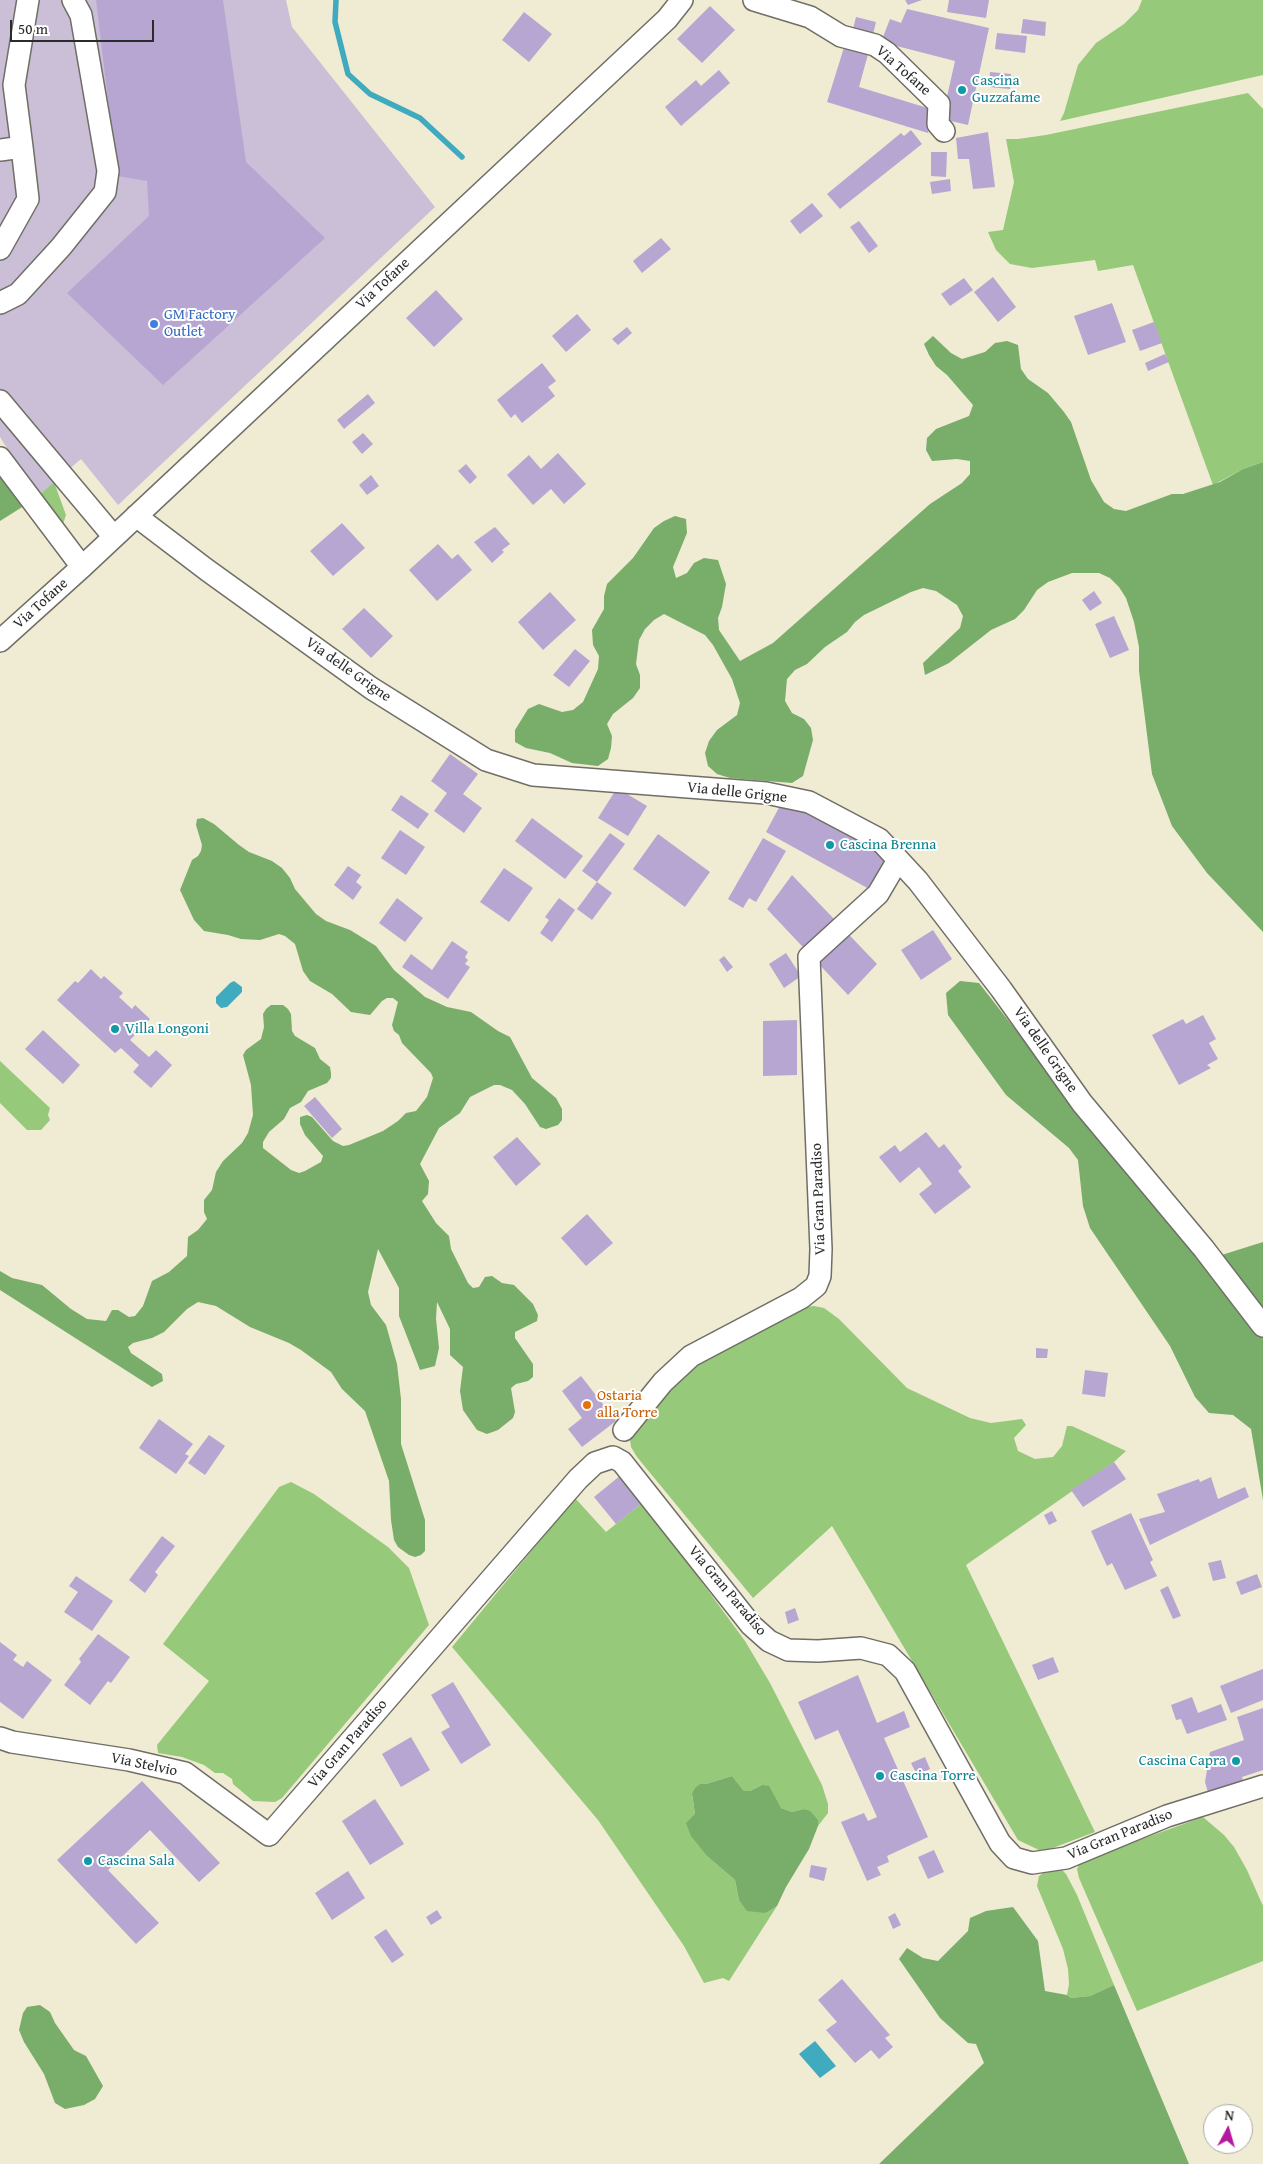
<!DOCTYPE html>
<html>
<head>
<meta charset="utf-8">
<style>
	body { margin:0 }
	#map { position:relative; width:1263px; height:2164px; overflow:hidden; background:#f0ebd3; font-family:"Gentium Book Plus",serif }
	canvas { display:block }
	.north { position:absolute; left:1203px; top:2104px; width:50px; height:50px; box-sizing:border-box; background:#fff; border:1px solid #aaa; border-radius:50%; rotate:6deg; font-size:14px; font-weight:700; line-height:20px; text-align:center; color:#2b2b2b }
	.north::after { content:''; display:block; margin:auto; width:18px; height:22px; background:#b5179e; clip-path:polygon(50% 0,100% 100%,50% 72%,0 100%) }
	.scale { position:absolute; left:10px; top:20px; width:144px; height:22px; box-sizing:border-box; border:2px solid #2b2b2b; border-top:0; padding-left:6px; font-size:15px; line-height:18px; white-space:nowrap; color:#2b2b2b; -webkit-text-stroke:4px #fff; paint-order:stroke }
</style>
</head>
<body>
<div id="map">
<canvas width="1263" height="2164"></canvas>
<div class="north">N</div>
<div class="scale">50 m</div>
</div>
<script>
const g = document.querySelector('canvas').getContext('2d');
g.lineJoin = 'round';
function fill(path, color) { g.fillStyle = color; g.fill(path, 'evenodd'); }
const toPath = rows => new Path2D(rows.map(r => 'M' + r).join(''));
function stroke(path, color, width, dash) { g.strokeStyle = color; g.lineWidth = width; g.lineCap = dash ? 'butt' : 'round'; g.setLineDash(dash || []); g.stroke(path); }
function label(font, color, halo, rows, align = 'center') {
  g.font = font + ' "Gentium Book Plus",serif'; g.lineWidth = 4; g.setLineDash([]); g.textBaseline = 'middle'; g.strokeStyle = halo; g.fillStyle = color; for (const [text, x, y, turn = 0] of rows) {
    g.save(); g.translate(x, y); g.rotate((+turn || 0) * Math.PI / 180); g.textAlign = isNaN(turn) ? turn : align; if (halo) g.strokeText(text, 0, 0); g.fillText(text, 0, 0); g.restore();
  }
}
fill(toPath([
	[0,0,286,0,292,27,435,207,118,505,81,459,37,497,0,437]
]), '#cabfd6');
fill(toPath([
	[1142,0,1263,0,1263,75,1060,121,1064,113,1078,65,1096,43,1124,24,1138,10],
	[1248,93,1263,109,1263,462,1243,469,1213,485,1133,265,1098,271,1095,260,1032,268,1010,264,996,250,988,232,1003,230,1014,182,1006,139,1018,139,1046,135],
	[54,482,66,515,63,524,59,523,37,497],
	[0,1061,50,1108,48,1115,50,1120,41,1130,27,1130,0,1103],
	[814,1306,824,1308,839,1319,907,1388,970,1418,991,1423,1022,1419,1026,1425,1014,1438,1018,1451,1035,1459,1053,1457,1062,1446,1067,1426,1072,1426,1126,1451,1114,1462,966,1565,1095,1832,1050,1849,1039,1850,1018,1840,832,1526,753,1598,637,1457,631,1447,629,1432,694,1358,796,1308],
	[291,1482,314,1494,388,1547,409,1568,429,1625,282,1798,275,1802,253,1801,233,1784,232,1779,223,1773,215,1773,204,1765,182,1757,158,1753,157,1745,209,1681,163,1644,279,1487],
	[575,1498,606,1532,643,1502,745,1641,770,1683,822,1785,828,1804,828,1813,818,1826,818,1820,804,1809,792,1812,781,1808,762,1785,750,1791,744,1791,732,1776,706,1784,700,1784,692,1795,695,1814,708,1857,735,1880,739,1900,766,1913,777,1906,729,1981,723,1978,704,1983,684,1946,598,1820,452,1647],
	[1203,1817,1224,1835,1234,1847,1247,1870,1263,1906,1263,1961,1137,2011,1079,1878,1077,1869,1081,1861],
	[1055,1869,1062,1870,1066,1874,1077,1895,1114,1985,1090,1996,1071,1998,1067,1995,1069,1984,1068,1969,1063,1949,1037,1886,1039,1876,1046,1871]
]), '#96c97a');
fill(toPath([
	[933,336,951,353,962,359,985,352,995,343,1007,341,1018,345,1021,369,1028,379,1048,393,1064,412,1071,422,1091,480,1104,502,1114,509,1126,511,1172,494,1183,494,1220,482,1243,469,1263,462,1263,932,1207,873,1172,826,1152,774,1139,671,1139,647,1134,622,1126,598,1119,587,1110,578,1099,573,1072,573,1048,582,1037,590,1024,610,1015,619,991,630,949,663,925,675,923,663,960,628,963,616,957,605,936,591,923,588,911,592,864,615,855,622,847,632,825,647,807,664,795,670,787,679,785,701,792,713,804,719,811,728,813,740,803,776,792,783,730,778,717,774,708,766,705,753,709,741,717,730,737,715,740,703,732,679,713,645,705,635,664,614,654,620,645,629,639,640,636,664,640,675,640,688,633,698,613,714,607,724,612,736,611,748,608,759,598,766,572,763,550,753,526,748,515,742,515,730,528,709,539,704,562,712,573,710,583,702,598,669,599,656,593,645,592,630,604,609,604,596,607,584,633,558,654,528,664,521,675,516,686,519,687,533,673,567,676,578,687,573,694,563,704,558,718,560,726,584,722,607,718,618,719,630,740,661,773,643,930,504,962,483,970,474,970,461,957,459,932,461,926,450,927,438,936,429,969,416,973,405,947,375,936,366,929,355,924,344],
	[0,467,27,504,0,521],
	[203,818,214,824,239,845,249,852,272,861,282,868,290,878,295,889,316,914,326,921,350,930,376,946,394,970,425,997,447,1007,471,1012,498,1031,510,1037,532,1078,556,1098,562,1109,562,1120,558,1125,546,1129,540,1127,525,1104,512,1090,500,1085,494,1085,470,1097,460,1113,439,1128,420,1164,429,1181,428,1194,422,1201,436,1223,449,1236,451,1249,468,1283,473,1288,479,1287,485,1277,492,1276,502,1283,514,1285,533,1304,538,1315,537,1321,515,1332,515,1338,533,1364,533,1377,528,1381,516,1384,511,1388,515,1412,513,1418,498,1430,487,1434,477,1430,463,1410,460,1391,463,1367,450,1355,450,1329,437,1302,436,1319,439,1348,435,1366,420,1370,399,1316,399,1288,378,1249,368,1292,371,1305,386,1325,397,1364,401,1399,401,1444,425,1520,425,1551,421,1555,415,1557,409,1555,398,1547,394,1540,391,1520,389,1481,365,1411,342,1389,331,1372,301,1350,289,1343,250,1327,216,1306,198,1302,187,1309,164,1332,152,1338,133,1343,128,1347,131,1353,162,1374,163,1381,152,1387,0,1290,0,1271,12,1278,42,1285,71,1309,87,1319,106,1321,112,1310,118,1310,129,1317,135,1316,143,1306,152,1281,169,1272,187,1256,188,1237,198,1230,207,1219,204,1212,204,1200,212,1190,216,1172,223,1161,242,1143,248,1133,253,1115,251,1085,243,1055,246,1050,261,1039,264,1027,263,1014,266,1009,271,1005,283,1005,288,1009,291,1014,292,1031,295,1036,315,1048,320,1059,330,1067,331,1073,331,1078,327,1083,308,1091,301,1102,290,1108,284,1119,269,1132,263,1142,263,1148,291,1170,299,1173,305,1171,321,1162,323,1156,305,1135,300,1124,300,1117,307,1115,312,1117,333,1141,343,1146,349,1145,383,1131,398,1121,406,1113,416,1111,427,1097,433,1078,431,1073,402,1043,399,1035,394,1031,392,1025,398,1002,393,998,387,998,382,1001,370,1015,351,1012,332,994,310,981,303,971,295,944,285,936,279,934,260,940,241,939,228,935,204,931,194,920,180,890,192,860,198,856,201,851,202,845,196,825,197,819],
	[960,981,979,983,1086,1120,1212,1258,1263,1242,1263,1500,1251,1429,1233,1415,1209,1413,1195,1397,1170,1346,1090,1228,1083,1206,1078,1160,1069,1148,1006,1095,948,1015,946,993],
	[732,1776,744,1791,750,1791,762,1785,769,1786,781,1808,792,1812,804,1809,810,1811,818,1820,818,1826,809,1849,786,1887,777,1906,766,1913,747,1911,739,1900,735,1880,708,1857,691,1836,686,1823,695,1814,692,1794,695,1788,700,1784,706,1784],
	[1013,1907,1038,1941,1045,1991,1067,1995,1071,1998,1090,1996,1114,1985,1189,2164,879,2164,984,2063,976,2044,968,2043,940,2018,899,1959,907,1948,923,1958,938,1961,968,1931,970,1918,986,1911],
	[40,2005,50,2012,55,2023,74,2050,86,2056,103,2086,95,2099,84,2105,65,2109,55,2103,44,2074,24,2042,19,2030,23,2013,27,2007]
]), '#78ad6a');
fill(toPath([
	[234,981,242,987,242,992,227,1007,221,1008,216,1003,216,997,230,983],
	[815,2041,836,2066,820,2078,799,2054]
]), '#40aabf');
stroke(toPath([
	[336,0,335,22,348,74,370,94,420,118,462,157]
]), '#40aabf', 5.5);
fill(toPath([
	[96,0,223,0,246,162,325,238,163,385,67,293,149,216,147,181,117,176],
	[905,0,922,0,908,5],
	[949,0,989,0,986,18,947,12],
	[710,6,735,30,702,63,677,39],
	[907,9,989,28,968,125,942,119,955,61,881,42,890,19,901,23],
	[524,12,552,34,529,62,502,40],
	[856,17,876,22,872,38,852,33],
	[1023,19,1046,22,1045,36,1021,33],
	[997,33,1027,36,1025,53,995,49],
	[846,41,870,47,859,87,934,110,928,133,827,102],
	[719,70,730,83,681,126,665,107,696,80,701,86],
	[990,72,1011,74,1010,89,989,87],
	[911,130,922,144,840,209,827,194,901,133,904,136],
	[988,132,995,187,973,189,969,159,958,159,956,138],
	[931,152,947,152,946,177,931,176],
	[950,179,951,191,932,194,930,182],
	[812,203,823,216,800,234,790,221],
	[859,221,878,246,869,253,850,227],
	[661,238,671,249,642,273,633,261],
	[993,277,1016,307,998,322,974,292],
	[964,278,973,290,950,306,941,294],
	[436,290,463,319,434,347,406,318],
	[1112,303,1126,342,1088,355,1074,316],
	[577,314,591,330,566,352,552,336],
	[1154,322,1162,343,1140,351,1132,330],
	[627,327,632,333,618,345,612,339],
	[1165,354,1169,362,1148,371,1145,363],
	[542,363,556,381,548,387,555,396,522,423,515,414,511,418,497,400],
	[368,394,375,403,344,429,337,420],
	[363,433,373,444,362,454,352,442],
	[558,453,586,484,564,504,551,489,533,505,507,475,529,455,541,469],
	[466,464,477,477,470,484,458,471],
	[371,475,379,486,367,495,359,485],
	[342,523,365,548,333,576,310,551],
	[495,527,510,544,502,550,504,552,492,563,474,542],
	[438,544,452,559,458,554,472,570,437,601,409,570],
	[1094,591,1102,603,1090,611,1082,600],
	[550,592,576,620,543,650,518,622],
	[364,608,393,636,371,658,342,629],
	[1114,616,1129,650,1110,658,1095,624],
	[575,649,590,661,569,687,553,675],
	[450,754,478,774,463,794,482,808,464,833,434,811,447,793,431,781],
	[617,788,647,806,628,836,598,818],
	[401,795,429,814,418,829,391,810],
	[782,802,808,809,890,858,871,890,766,832],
	[532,818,583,856,565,879,515,841],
	[400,830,425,847,406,875,381,858],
	[610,833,625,844,597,882,582,871],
	[658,834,710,872,685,907,633,869],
	[763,838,786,851,756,902,749,898,743,908,728,899],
	[348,866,361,875,356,882,362,887,353,900,334,885],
	[504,868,533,888,509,922,480,902],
	[792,875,877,964,848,995,767,909],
	[597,882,612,893,592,920,577,909],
	[397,898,423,918,405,942,379,923],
	[559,898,575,910,552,942,540,933,549,920,545,917],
	[933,930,952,959,921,980,901,950],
	[452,941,468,952,465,957,468,960,465,964,470,967,448,999,402,967,411,954,432,970],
	[786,953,801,976,784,988,769,964],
	[724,956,733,967,727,972,719,960],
	[91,969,101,979,104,976,123,993,119,997,132,1009,135,1005,150,1019,130,1040,149,1057,156,1050,172,1065,151,1088,133,1072,139,1065,121,1048,115,1053,57,1000,75,981,78,983],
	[1203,1015,1216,1039,1209,1043,1218,1059,1207,1065,1211,1068,1179,1085,1152,1035,1183,1019,1186,1024],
	[797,1020,797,1075,763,1076,763,1021],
	[43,1030,80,1065,63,1084,25,1049],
	[315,1097,342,1129,332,1138,304,1106],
	[926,1132,939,1148,944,1144,962,1167,958,1171,971,1187,935,1214,919,1194,932,1184,919,1167,900,1183,879,1157,895,1145,900,1152],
	[517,1137,541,1164,516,1186,493,1157],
	[587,1214,613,1243,586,1266,561,1238],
	[1036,1348,1048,1349,1047,1358,1036,1358],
	[1085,1370,1108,1373,1105,1397,1082,1394],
	[581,1376,616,1421,582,1447,568,1429,582,1418,562,1391],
	[159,1419,193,1444,185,1454,189,1456,176,1474,139,1448],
	[209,1435,225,1446,205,1475,188,1463],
	[1114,1462,1126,1479,1083,1507,1071,1490],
	[621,1475,643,1502,616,1524,594,1497],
	[1211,1477,1218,1499,1245,1487,1249,1497,1150,1545,1139,1519,1165,1512,1157,1494,1199,1479,1200,1482],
	[1052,1511,1057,1521,1049,1525,1044,1515],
	[1131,1513,1153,1560,1150,1562,1157,1576,1125,1590,1112,1563,1107,1566,1091,1531],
	[162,1536,175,1546,155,1572,158,1575,145,1593,129,1580],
	[1221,1560,1226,1578,1213,1581,1208,1563],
	[1257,1574,1262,1587,1241,1595,1236,1582],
	[76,1576,113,1601,92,1631,64,1612,78,1592,69,1586],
	[1168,1586,1181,1616,1173,1619,1160,1590],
	[795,1608,799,1620,788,1624,785,1612],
	[98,1634,130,1657,111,1683,108,1681,90,1705,64,1685,81,1662,79,1659],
	[0,1642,17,1655,13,1660,23,1667,27,1661,52,1680,23,1719,0,1702],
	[1053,1657,1059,1672,1038,1680,1032,1665],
	[1263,1669,1263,1700,1231,1713,1220,1686],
	[858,1675,877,1723,904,1711,910,1727,884,1738,928,1837,887,1856,889,1862,877,1867,881,1875,867,1881,841,1822,864,1813,868,1821,877,1817,838,1730,815,1740,798,1702],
	[453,1682,491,1745,461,1764,441,1732,450,1727,431,1695],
	[1192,1697,1198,1713,1221,1704,1227,1720,1187,1734,1181,1719,1176,1720,1171,1705],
	[1263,1708,1263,1770,1242,1777,1244,1784,1209,1796,1205,1782,1210,1752,1244,1740,1237,1717],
	[411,1737,430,1770,401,1787,382,1754],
	[925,1757,930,1769,917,1775,911,1763],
	[142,1781,220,1863,199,1882,150,1830,108,1870,159,1923,136,1944,57,1860],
	[375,1799,404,1844,370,1865,342,1821],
	[934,1850,944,1872,928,1879,918,1857],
	[811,1865,827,1868,824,1881,809,1877],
	[348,1871,365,1898,332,1920,315,1893],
	[437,1910,442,1918,431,1925,426,1917],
	[895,1913,901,1925,893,1929,888,1917],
	[386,1929,404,1955,392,1963,374,1937],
	[842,1979,890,2035,885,2038,893,2047,879,2059,871,2050,855,2063,826,2030,837,2022,818,2000]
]), '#b7a6d2');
const minor = toPath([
	[754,0,810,17,841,36,875,45,887,53,939,104,938,124,944,131],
	[22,147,14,85,28,0],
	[0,150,22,147,28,199,0,249],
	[0,303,18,294,61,247,105,192,108,171,81,15,73,0],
	[0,401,114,537],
	[0,458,82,567],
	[136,516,207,570,371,688,486,760,533,775,766,793,809,802,879,839,918,881,1001,989,1082,1103,1204,1249,1263,1326],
	[0,641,82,567,667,19,682,0],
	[624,1430,663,1382,691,1356,801,1298,816,1286,820,1276,821,1249,809,957,878,894,898,860],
	[0,1738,12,1742,129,1760,185,1773,269,1835,578,1479,595,1463,613,1457,622,1462,751,1625,769,1641,788,1650,818,1651,861,1648,888,1655,905,1671,1000,1843,1014,1858,1032,1863,1066,1858,1167,1816,1263,1786]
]);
stroke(minor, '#706e66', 24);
stroke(minor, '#fff', 21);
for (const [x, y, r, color] of [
	[962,90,5,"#0f9aa8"],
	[154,324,5,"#3f7fe0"],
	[830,845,5,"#0f9aa8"],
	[115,1029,5,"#0f9aa8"],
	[587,1405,5,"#e8710a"],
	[1236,1761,5,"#0f9aa8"],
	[880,1776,5,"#0f9aa8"],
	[88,1861,5,"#0f9aa8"]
]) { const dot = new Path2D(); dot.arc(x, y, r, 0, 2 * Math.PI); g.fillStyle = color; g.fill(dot); stroke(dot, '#fff', 2); }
label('15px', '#2b2b2b', '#fff', [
	["Via Tofane",903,71,41],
	["Via Tofane",383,284,-43],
	["Via Tofane",41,604,-42],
	["Via delle Grigne",348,670,35],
	["Via delle Grigne",737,793,6],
	["Via delle Grigne",1045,1050,55],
	["Via Gran Paradiso",819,1199,-92],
	["Via Gran Paradiso",727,1591,50],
	["Via Gran Paradiso",348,1744,-49],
	["Via Stelvio",144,1765,12],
	["Via Gran Paradiso",1120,1835,-22]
]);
label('15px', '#0d838f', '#fff', [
	["Cascina",972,81],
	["Guzzafame",972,98],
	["Cascina Brenna",840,845],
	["Villa Longoni",125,1029],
	["Cascina Capra",1226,1761,"right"],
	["Cascina Torre",890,1776],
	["Cascina Sala",98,1861]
], 'left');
label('15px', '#366cbe', '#fff', [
	["GM Factory",164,315],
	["Outlet",164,332]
], 'left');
label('15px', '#c56008', '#fff', [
	["Ostaria",597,1396],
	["alla Torre",597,1413]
], 'left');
</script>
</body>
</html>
